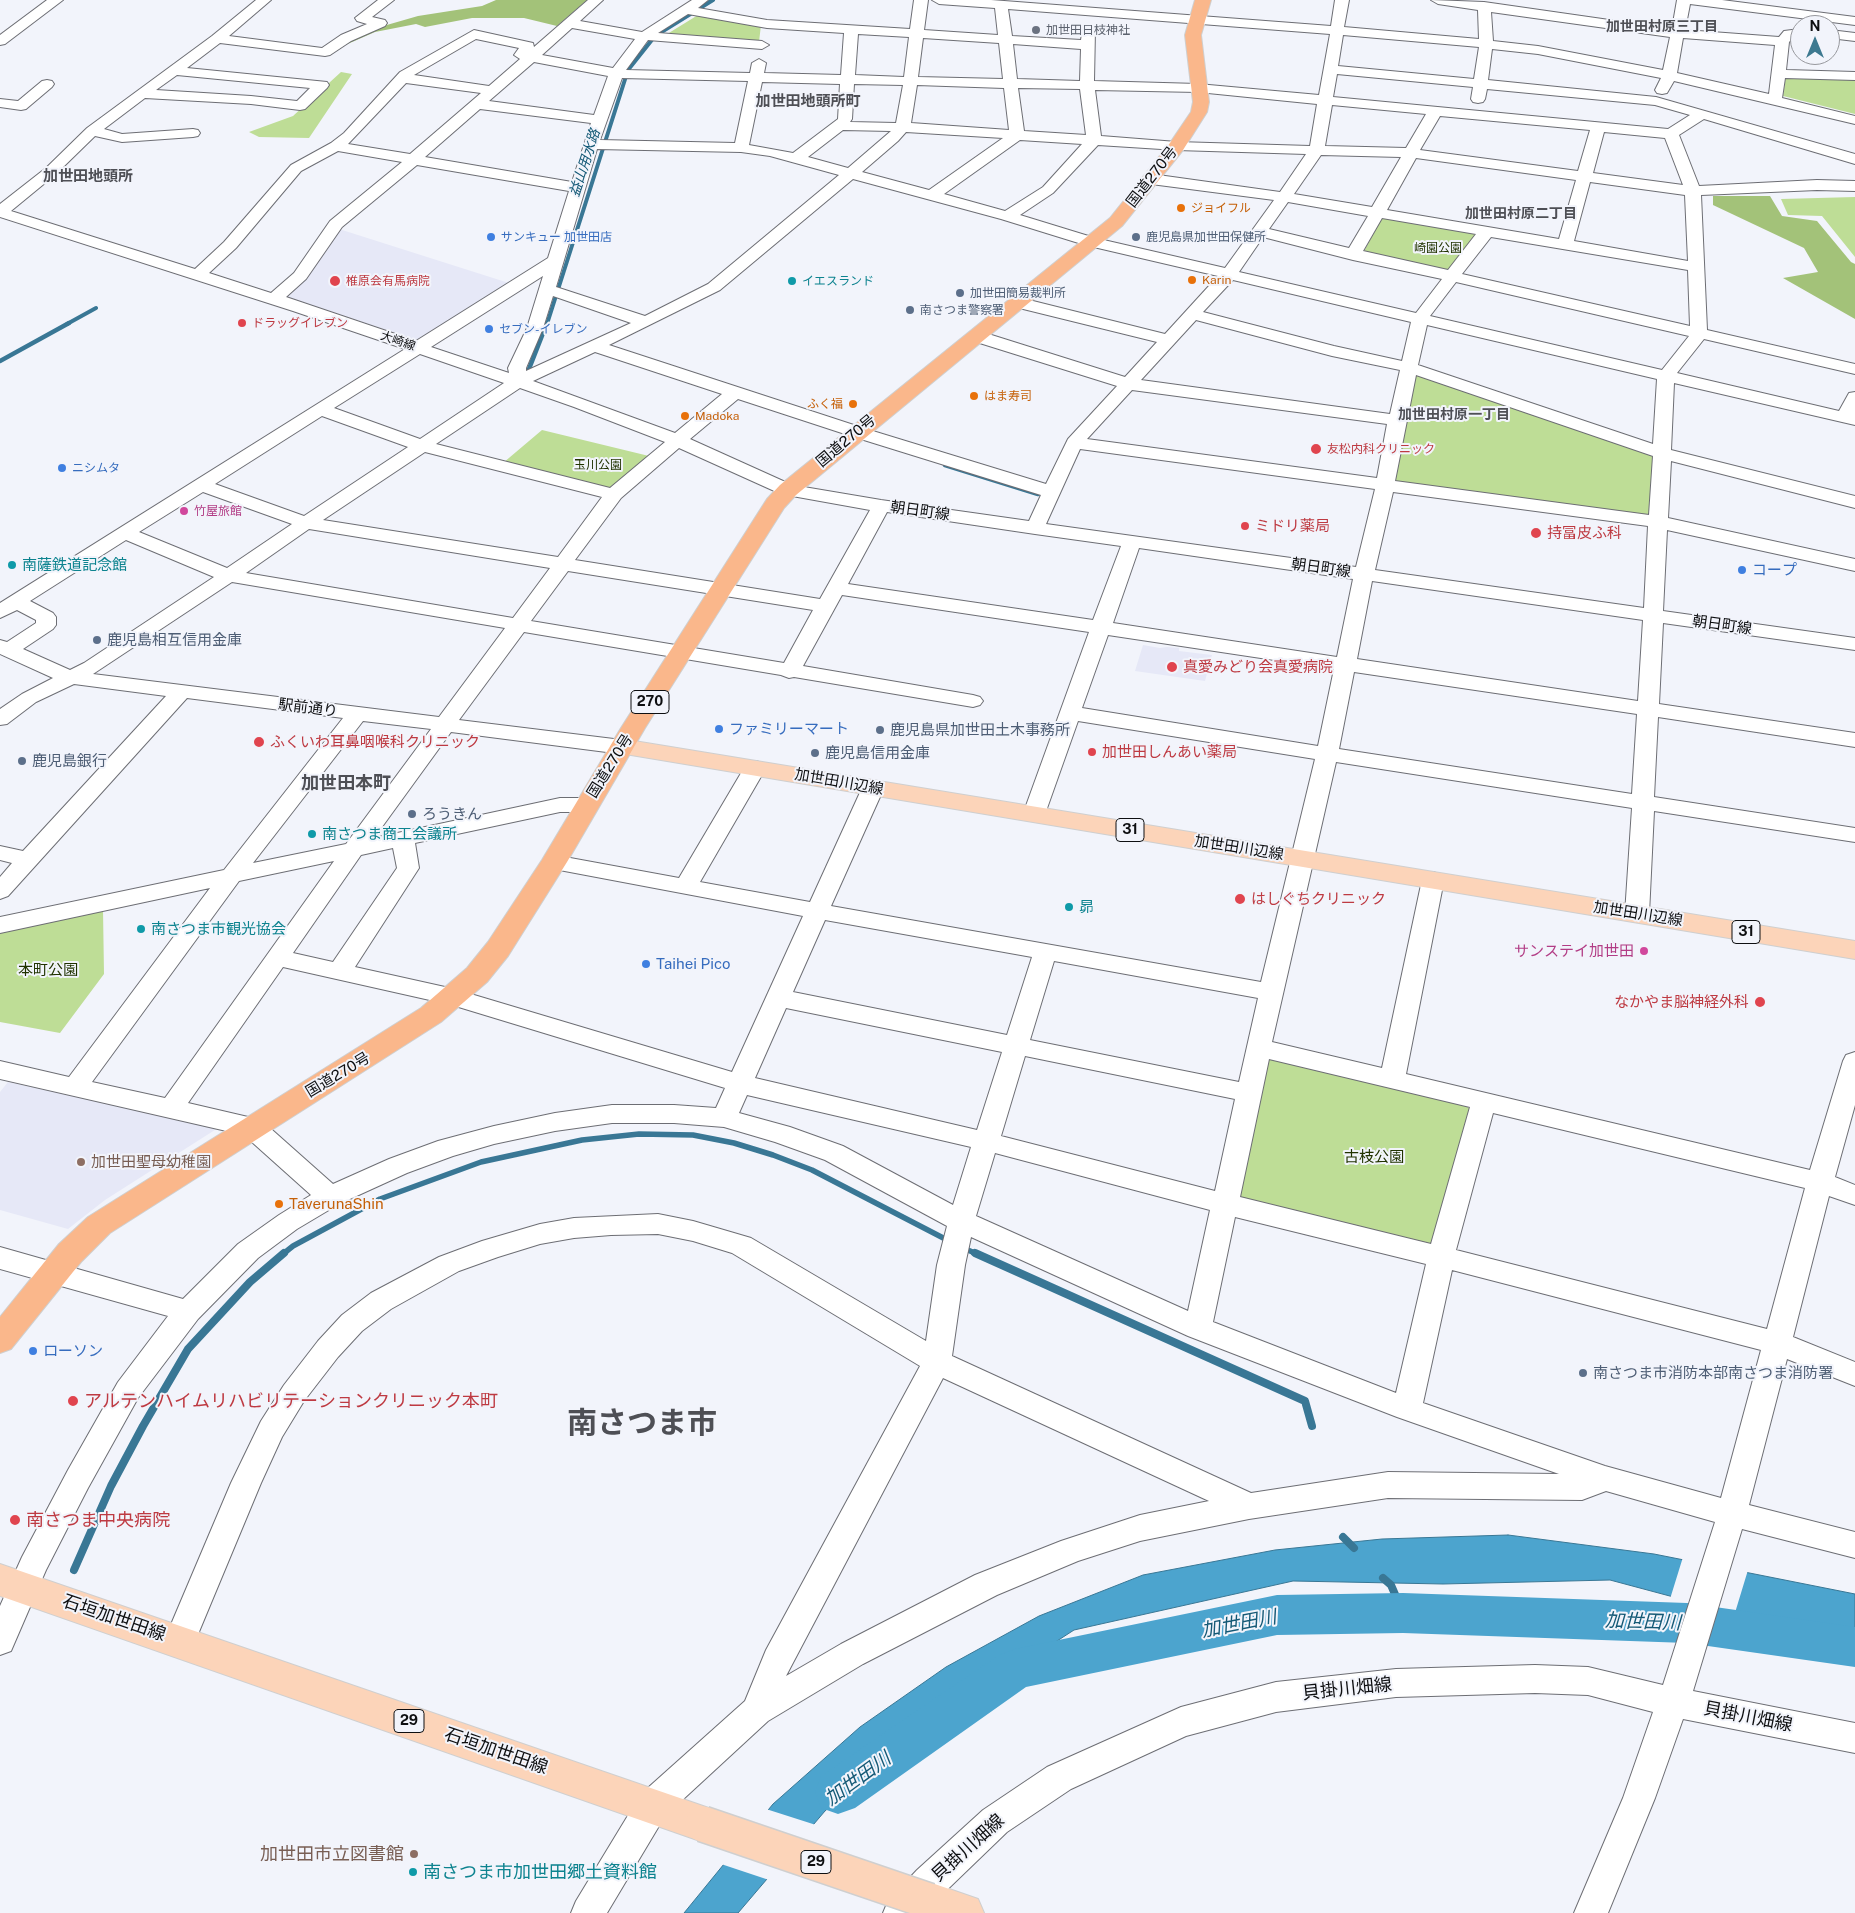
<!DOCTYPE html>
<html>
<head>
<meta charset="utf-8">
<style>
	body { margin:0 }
	#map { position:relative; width:1855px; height:1913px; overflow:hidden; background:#f2f4fb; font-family:"Public Sans",sans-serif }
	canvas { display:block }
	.north { position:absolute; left:1790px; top:15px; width:50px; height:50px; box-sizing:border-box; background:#f2f4fb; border:1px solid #97989d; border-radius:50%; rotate:0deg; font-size:14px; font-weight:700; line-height:20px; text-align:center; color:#0e0f11 }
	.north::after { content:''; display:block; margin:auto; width:18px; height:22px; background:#3d7990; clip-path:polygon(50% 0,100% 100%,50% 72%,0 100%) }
</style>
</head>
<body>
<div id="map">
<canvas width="1855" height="1913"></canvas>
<div class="north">N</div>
</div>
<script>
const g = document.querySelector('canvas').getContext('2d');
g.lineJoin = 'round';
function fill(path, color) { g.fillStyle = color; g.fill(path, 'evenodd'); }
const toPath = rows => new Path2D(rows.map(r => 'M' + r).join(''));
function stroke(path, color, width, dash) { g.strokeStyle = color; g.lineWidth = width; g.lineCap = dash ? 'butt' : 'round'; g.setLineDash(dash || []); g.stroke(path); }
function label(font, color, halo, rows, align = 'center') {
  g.font = font + ' "Public Sans","Noto Sans JP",sans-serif'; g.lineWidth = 4; g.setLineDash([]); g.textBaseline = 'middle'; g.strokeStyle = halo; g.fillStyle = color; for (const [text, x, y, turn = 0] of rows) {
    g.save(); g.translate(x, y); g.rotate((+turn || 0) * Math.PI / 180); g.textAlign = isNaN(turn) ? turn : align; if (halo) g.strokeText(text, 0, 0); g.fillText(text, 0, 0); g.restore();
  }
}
fill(toPath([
	[339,229,512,284,423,339,414,339,287,297,307,275],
	[1143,645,1160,648,1167,647,1179,648,1179,651,1212,655,1205,681,1135,671],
	[8,1082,218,1128,105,1200,68,1229,0,1210,0,1092]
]), '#e6e8f7');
fill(toPath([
	[698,15,761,25,759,42,664,36],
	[341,72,352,74,309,138,259,137,249,132,293,116],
	[1786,76,1855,78,1855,114,1783,96],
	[1855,197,1855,257,1822,216,1788,215,1781,199],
	[1383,216,1477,233,1446,272,1363,253],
	[1414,373,1648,452,1654,458,1652,518,1391,483],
	[542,430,649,456,613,488,604,489,503,463],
	[103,910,104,974,60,1033,0,1022,0,932],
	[1277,1058,1463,1103,1470,1109,1438,1242,1427,1245,1244,1200,1238,1193,1267,1059]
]), '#bedd96');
fill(toPath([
	[496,0,587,0,557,26,524,18,472,18,425,27,416,24,375,32,343,46,338,45,366,31,418,16,482,6],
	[1713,196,1770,196,1782,216,1817,221,1851,262,1855,264,1855,319,1783,278,1818,272,1804,248,1713,205]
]), '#a3c279');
const water = toPath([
	[1508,1535,1654,1554,1855,1594,1855,1650,1793,1629,1610,1580,1443,1584,1293,1581,1074,1630,910,1736,825,1811,738,1913,684,1913,773,1804,860,1727,946,1667,1039,1616,1143,1575,1275,1550,1382,1539,1508,1535]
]);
fill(water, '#4ca4ce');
stroke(water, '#397795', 1);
fill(toPath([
	[1683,1557,1748,1570,1734,1616,1670,1599],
	[766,1809,816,1825,769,1880,721,1864]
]), '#f2f4fb');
stroke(toPath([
	[67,324,96,308],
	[547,324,628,70,655,36,713,0]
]), '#397795', 4);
stroke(toPath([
	[0,361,69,323],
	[529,369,547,323],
	[945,465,1038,494]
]), '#397795', 4.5);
stroke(toPath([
	[961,1247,977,1254],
	[283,1254,293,1246,380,1199,481,1162,582,1140,639,1134,693,1135,734,1143,773,1155,812,1170,951,1242]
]), '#397795', 5.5);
stroke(toPath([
	[975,1253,1305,1401,1312,1426],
	[1343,1537,1354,1548],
	[74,1570,111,1486,143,1426,188,1349,250,1282,284,1253],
	[1383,1578,1391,1585,1403,1613]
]), '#397795', 8);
fill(toPath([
	[1403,1593,1687,1603,1855,1627,1855,1667,1687,1643,1403,1633,1277,1635,1026,1687,855,1808,838,1814,821,1808,815,1792,821,1776,999,1655,1015,1649,1277,1595,1403,1593]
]), '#4ca4ce');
const minor = toPath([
	[47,0,63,0,5,44,0,45,0,35,47,0],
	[256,0,271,0,229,36,322,48,341,35,367,24,357,21,355,18,378,0,394,0,372,17,385,20,387,23,385,26,351,41,330,55,325,56,220,43,187,68,327,82,329,85,327,88,305,109,300,110,251,104,145,98,104,129,122,134,193,129,198,130,200,133,198,136,193,137,122,142,95,136,56,174,11,211,195,269,224,242,291,165,331,143,344,133,400,72,474,30,533,43,534,47,588,0,603,0,580,21,642,32,692,0,708,0,698,8,767,20,910,29,914,0,928,0,924,30,998,35,995,8,939,4,932,0,991,0,1331,26,1335,0,1349,0,1344,27,1479,39,1478,10,1438,4,1431,0,1484,2,1672,29,1677,0,1722,0,1855,17,1855,25,1690,4,1685,30,1779,37,1784,31,1800,29,1800,37,1793,38,1789,42,1786,70,1855,72,1855,80,1785,78,1782,98,1855,116,1855,124,1674,81,1667,93,1662,94,1657,93,1655,90,1661,78,1538,54,1492,49,1488,80,1656,97,1855,154,1855,164,1704,119,1679,135,1699,186,1817,180,1855,181,1855,191,1817,190,1701,195,1707,330,1855,364,1855,374,1704,339,1677,373,1839,411,1849,393,1855,392,1855,425,1674,383,1671,450,1855,496,1855,508,1671,461,1668,518,1855,559,1855,571,1667,530,1663,611,1855,638,1855,650,1663,623,1659,704,1855,733,1855,747,1658,717,1654,797,1855,828,1855,842,1654,811,1649,914,1645,920,1637,922,1629,920,1625,914,1632,808,1336,762,1272,1042,1382,1068,1422,880,1425,875,1433,872,1441,875,1444,880,1406,1074,1810,1170,1843,1061,1846,1055,1855,1052,1855,1105,1835,1177,1855,1185,1855,1205,1829,1196,1793,1337,1855,1362,1855,1386,1787,1359,1749,1505,1855,1532,1855,1558,1742,1529,1693,1691,1855,1723,1855,1753,1683,1719,1655,1798,1608,1913,1574,1913,1623,1798,1653,1712,1588,1695,1535,1693,1396,1697,1276,1712,1186,1736,1071,1789,1007,1832,923,1913,883,1913,888,1901,917,1870,983,1810,1047,1767,1181,1707,1276,1682,1396,1669,1535,1665,1588,1667,1663,1685,1715,1522,1606,1491,1582,1500,1388,1498,1249,1519,1140,1541,1078,1561,997,1595,863,1664,768,1721,665,1816,607,1913,571,1913,576,1901,641,1794,745,1701,766,1650,920,1366,732,1253,693,1241,658,1234,611,1235,574,1238,540,1244,498,1257,459,1271,391,1309,362,1331,338,1357,304,1401,282,1437,261,1483,191,1651,180,1655,169,1651,164,1641,231,1483,261,1421,284,1385,318,1341,342,1315,371,1293,439,1257,482,1241,540,1224,574,1218,658,1214,693,1221,751,1238,926,1341,937,1265,947,1226,825,1160,775,1142,724,1127,674,1123,612,1123,555,1131,494,1144,453,1156,407,1173,339,1204,297,1229,258,1258,198,1319,138,1398,88,1488,46,1570,11,1651,0,1655,0,1606,22,1557,68,1470,118,1382,168,1316,0,1269,0,1247,183,1299,238,1244,279,1215,311,1195,244,1135,0,1079,0,1061,69,1077,210,888,0,933,0,917,224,870,343,718,187,698,8,896,0,899,0,877,12,863,0,860,0,846,23,851,166,696,74,684,36,702,7,724,0,725,0,709,22,694,53,678,0,654,0,640,7,642,36,623,36,620,17,610,0,618,0,603,405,349,293,311,0,217,0,204,46,168,87,128,212,36,256,0],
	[1008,9,1330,34,1319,95,1198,84,1094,81,1095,30,1093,27,1083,27,1081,40,1012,36,1008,9],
	[1491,12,1670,37,1663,70,1538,46,1493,41,1491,12],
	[688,14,767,28,844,33,841,75,764,73,766,63,759,59,752,63,750,73,626,70,648,40,762,49,769,45,762,41,658,33,688,14],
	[572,28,635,39,613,68,542,55,572,28],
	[858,34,909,37,904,77,855,75,858,34],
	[1343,35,1479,47,1474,79,1338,66,1343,35],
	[923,38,999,43,1003,79,918,77,923,38],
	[1683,38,1775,45,1769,94,1677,73,1683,38],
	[476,39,519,48,514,55,520,59,489,86,414,75,476,39],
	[1013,44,1081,49,1080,81,1017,79,1013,44],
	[534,62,608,76,594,115,489,101,534,62],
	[1337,74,1473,87,1471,99,1473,102,1478,103,1483,102,1485,99,1487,89,1655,105,1690,115,1668,129,1333,97,1337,74],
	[177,75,310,88,297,101,251,96,156,90,177,75],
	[622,78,748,81,735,143,600,140,622,78],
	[762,82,840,84,838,119,793,153,749,145,762,82],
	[406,83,481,93,410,154,348,144,406,83],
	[854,84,903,85,896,123,850,122,852,119,854,84],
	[917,85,1004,88,1009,130,911,123,917,85],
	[1018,88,1080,89,1086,135,1024,131,1018,88],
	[1095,90,1198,92,1317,104,1310,146,1177,142,1101,136,1095,90],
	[1332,105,1426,114,1406,148,1325,146,1332,105],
	[480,109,591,123,572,182,425,157,480,109],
	[1440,116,1590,130,1578,171,1420,150,1440,116],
	[843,130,891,131,848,168,808,157,843,130],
	[906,132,1003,138,929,190,862,172,898,141,906,132],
	[1604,132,1665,138,1683,185,1593,173,1604,132],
	[1020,140,1082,144,1043,187,1005,211,944,194,1020,140],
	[1098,145,1177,150,1306,154,1280,192,1151,174,1146,176,1143,179,1146,182,1151,184,1274,200,1225,268,1095,238,1020,215,1053,193,1098,145],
	[597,149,741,152,770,156,839,175,708,284,645,316,556,287,597,149],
	[338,151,402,162,330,221,294,273,271,293,209,273,236,248,301,171,338,151],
	[1321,155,1401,157,1372,207,1294,194,1321,155],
	[1416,158,1576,180,1559,239,1387,210,1416,158],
	[417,165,569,191,548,258,416,341,286,297,306,279,342,227,417,165],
	[853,179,1001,219,1085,245,1218,276,1165,334,1017,297,1011,298,1009,302,1011,306,1157,342,1125,377,982,332,970,332,968,336,970,340,1117,386,1068,439,1046,484,863,428,609,345,720,290,853,179],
	[1590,182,1685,195,1688,261,1574,241,1590,182],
	[1288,202,1368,216,1349,248,1269,229,1288,202],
	[1382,218,1476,234,1448,270,1363,251,1382,218],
	[1263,237,1353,260,1442,279,1416,313,1239,272,1263,237],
	[1491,237,1688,270,1690,326,1462,274,1491,237],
	[543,276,527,328,508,368,509,373,431,347,543,276],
	[1233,280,1411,322,1402,361,1334,346,1203,312,1233,280],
	[1456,282,1689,336,1662,370,1430,316,1456,282],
	[553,296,631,323,526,371,526,368,543,328,553,296],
	[1196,320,1332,356,1400,370,1390,414,1141,380,1196,320],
	[1427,325,1657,379,1653,444,1418,365,1427,325],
	[595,352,722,394,675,433,533,381,595,352],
	[420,354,504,383,420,439,334,408,420,354],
	[1416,375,1653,456,1649,515,1395,481,1416,375],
	[520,388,574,407,665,442,610,488,436,444,520,388],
	[1132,390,1387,424,1377,478,1087,439,1132,390],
	[738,399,851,436,1041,495,1029,521,881,500,792,485,690,439,738,399],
	[322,416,408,447,304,516,215,484,322,416],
	[679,448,781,494,870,510,820,599,575,560,621,498,679,448],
	[1080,449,1375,489,1356,567,1046,524,1080,449],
	[425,452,602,497,558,557,323,520,425,452],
	[203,492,292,524,227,568,139,532,203,492],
	[1393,492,1648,526,1644,608,1375,570,1393,492],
	[887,512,1035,534,1121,546,1093,620,848,584,887,512],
	[309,529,550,568,513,618,246,573,309,529],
	[126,540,214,577,84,663,70,670,23,649,53,629,56,625,56,617,53,613,30,601,126,540],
	[1139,548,1353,579,1337,657,1113,623,1139,548],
	[568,571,813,610,784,663,531,621,568,571],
	[1372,581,1643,620,1638,701,1357,659,1372,581],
	[232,582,505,628,439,717,93,674,232,582],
	[842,595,1089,632,1023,814,1026,819,1034,821,1042,819,1045,814,1078,721,1315,759,1261,982,831,906,884,788,881,783,873,781,865,783,862,788,810,902,700,882,766,768,763,763,755,761,747,763,744,768,679,878,554,855,546,857,543,862,546,867,554,869,803,916,732,1072,454,989,355,967,419,868,415,843,560,812,586,812,594,810,597,805,594,800,586,798,560,798,374,838,451,732,622,754,630,752,633,747,630,742,622,740,459,720,524,632,781,675,789,678,794,677,973,707,980,705,983,701,980,697,973,695,803,666,842,595],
	[1108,635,1334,669,1318,746,1082,708,1108,635],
	[1354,672,1637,714,1632,794,1339,749,1354,672],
	[363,721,431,729,346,844,253,863,363,721],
	[393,848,397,868,333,962,293,953,361,855,393,848],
	[334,861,165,1098,92,1082,239,881,334,861],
	[825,920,1032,957,1007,1035,793,992,825,920],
	[1054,961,1258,998,1239,1082,1030,1040,1054,961],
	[283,967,452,1005,725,1088,716,1108,674,1105,612,1105,555,1113,494,1126,438,1141,389,1159,333,1184,261,1120,188,1103,283,967],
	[786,1008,1002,1052,977,1130,755,1078,786,1008],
	[1025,1056,1235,1099,1215,1191,1001,1136,1025,1056],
	[1269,1059,1470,1107,1431,1244,1240,1197,1269,1059],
	[747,1095,971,1147,953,1205,843,1146,790,1127,739,1113,747,1095],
	[1493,1113,1805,1188,1767,1329,1456,1250,1493,1113],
	[995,1153,1210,1210,1188,1311,976,1216,995,1153],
	[1235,1217,1426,1264,1396,1393,1213,1322,1235,1217],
	[971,1237,1188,1336,1397,1417,1559,1474,1388,1472,1251,1493,952,1356,965,1265,971,1237],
	[1452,1270,1761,1350,1721,1498,1605,1466,1423,1403,1452,1270],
	[943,1378,1209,1501,1140,1515,1061,1541,975,1575,841,1644,786,1676,943,1378],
	[1830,30,1855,33,1855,41,1830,38,1830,30],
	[47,80,52,81,54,84,52,87,26,109,21,110,0,107,0,99,18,101,42,81,47,80]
]);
const major = toPath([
	[622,739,1855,941,1855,959,613,752,610,747,613,742,622,739],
	[0,1564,703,1806,717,1811,722,1824,717,1837,703,1842,0,1596,0,1564],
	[929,1882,978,1899,984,1913,914,1913,909,1901,915,1887,929,1882]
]);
const highway = toPath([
	[1195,0,1211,0,1201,35,1209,102,1207,112,1183,150,1122,226,796,495,784,508,645,728,567,862,508,956,487,982,441,1022,110,1233,81,1262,11,1349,0,1353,0,1317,59,1244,88,1217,421,1008,467,968,488,942,542,860,621,728,767,499,780,485,1110,218,1170,143,1191,112,1193,102,1185,35,1195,0]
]);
stroke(minor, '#6d6e74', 2);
stroke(major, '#cfcfcf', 2);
stroke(highway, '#cfcfcf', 2);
fill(minor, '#fff');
fill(major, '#fcd4b9');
fill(highway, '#fab78b');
const majorBridge = toPath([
	[703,1824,929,1901]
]);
stroke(majorBridge, '#cfcfcf', 38, []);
stroke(majorBridge, '#fcd4b9', 35);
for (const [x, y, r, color] of [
	[1036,30,5,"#6b7280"],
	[1181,208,5,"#e8710a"],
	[491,237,5,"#3f7fe0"],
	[1136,237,5,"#5c6f8a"],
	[1192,280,5,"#e8710a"],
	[335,281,6,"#e0444e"],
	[792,281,5,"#0f9aa8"],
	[960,293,5,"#5c6f8a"],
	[910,310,5,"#5c6f8a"],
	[242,323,5,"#e0444e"],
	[489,329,5,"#3f7fe0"],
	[974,396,5,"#e8710a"],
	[853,404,5,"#e8710a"],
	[685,416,5,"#e8710a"],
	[1316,449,6,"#e0444e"],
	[62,468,5,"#3f7fe0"],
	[184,511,5,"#d1479c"],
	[1245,526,5,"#e0444e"],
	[1536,533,6,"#e0444e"],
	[12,565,5,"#0f9aa8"],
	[1742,570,5,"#3f7fe0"],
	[97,640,5,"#5c6f8a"],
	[1172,667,6,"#e0444e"],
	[719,729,5,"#3f7fe0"],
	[880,730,5,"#5c6f8a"],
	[259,742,6,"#e0444e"],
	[1092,752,5,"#e0444e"],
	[815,753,5,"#5c6f8a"],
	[22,761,5,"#5c6f8a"],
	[412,814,5,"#5c6f8a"],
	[312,834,5,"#0f9aa8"],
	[1240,899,6,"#e0444e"],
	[1069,907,5,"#0f9aa8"],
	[141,929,5,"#0f9aa8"],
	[1644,951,5,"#d1479c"],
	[646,964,5,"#3f7fe0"],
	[1760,1002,6,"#e0444e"],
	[81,1162,5,"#8d6e63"],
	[279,1204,5,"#e8710a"],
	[33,1351,5,"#3f7fe0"],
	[1583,1373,5,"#5c6f8a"],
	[73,1401,6,"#e0444e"],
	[15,1520,6,"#e0444e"],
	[414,1854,5,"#8d6e63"],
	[413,1872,5,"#0f9aa8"]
]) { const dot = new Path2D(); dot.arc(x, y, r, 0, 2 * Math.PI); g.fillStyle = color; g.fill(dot); stroke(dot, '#f2f4fb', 2); }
label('12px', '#5b616d', '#f2f4fb', [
	["加世田日枝神社",1046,30]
], 'left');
label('12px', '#c56008', '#f2f4fb', [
	["ジョイフル",1191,208],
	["Karin",1202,280],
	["はま寿司",984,396],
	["ふく福",843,404,"right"],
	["Madoka",695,416]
], 'left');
label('12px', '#366cbe', '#f2f4fb', [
	["サンキュー 加世田店",501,237],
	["セブン-イレブン",499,329],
	["ニシムタ",72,468]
], 'left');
label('12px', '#4e5e75', '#f2f4fb', [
	["鹿児島県加世田保健所",1146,237],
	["加世田簡易裁判所",970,293],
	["南さつま警察署",920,310]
], 'left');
label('12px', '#213300', '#f2f4fb', [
	["崎園公園",1438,248],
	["玉川公園",598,465]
]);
label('12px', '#be3a42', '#f2f4fb', [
	["椎原会有馬病院",346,281],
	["ドラッグイレブン",252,323],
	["友松内科クリニック",1327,449]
], 'left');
label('12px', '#0d838f', '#f2f4fb', [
	["イエスランド",802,281]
], 'left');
label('12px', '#0e0f11', '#f2f4fb', [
	["大崎線",398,341,19]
]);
label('12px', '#b23c85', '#f2f4fb', [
	["竹屋旅館",194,511]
], 'left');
label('bold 14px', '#4e4f55', '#f2f4fb', [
	["加世田村原三丁目",1662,27],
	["加世田村原二丁目",1521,214],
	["加世田村原一丁目",1454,415]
]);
label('italic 14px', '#145976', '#f2f4fb', [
	["益山用水路",585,163,-72]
]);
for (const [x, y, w] of [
	[650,702,38],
	[1130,830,28],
	[1746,932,28],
	[409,1721,30],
	[816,1862,30]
]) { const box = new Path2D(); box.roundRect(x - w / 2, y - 11.5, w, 23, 4); g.fillStyle = '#f2f4fb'; g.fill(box); stroke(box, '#0e0f11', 1); }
label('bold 14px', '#0e0f11', null, [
	["270",650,702],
	["31",1130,830],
	["31",1746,932],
	["29",409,1721],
	["29",816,1862]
]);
label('bold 15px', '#4e4f55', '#f2f4fb', [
	["加世田地頭所町",808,101],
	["加世田地頭所",88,176]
]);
label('15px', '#0e0f11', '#f2f4fb', [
	["国道270号",1152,177,-52],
	["国道270号",846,441,-40],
	["朝日町線",920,511,8],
	["朝日町線",1321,568,8],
	["朝日町線",1722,625,8],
	["駅前通り",308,708,7],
	["国道270号",610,766,-58],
	["加世田川辺線",839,782,10],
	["加世田川辺線",1239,848,9],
	["加世田川辺線",1638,914,9],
	["国道270号",338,1075,-31]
]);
label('15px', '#be3a42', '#f2f4fb', [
	["ミドリ薬局",1255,526],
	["持冨皮ふ科",1547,533],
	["真愛みどり会真愛病院",1183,667],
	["ふくいわ耳鼻咽喉科クリニック",270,742],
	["加世田しんあい薬局",1102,752],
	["はしぐちクリニック",1251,899],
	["なかやま脳神経外科",1749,1002,"right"]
], 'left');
label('15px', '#0d838f', '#f2f4fb', [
	["南薩鉄道記念館",22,565],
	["南さつま商工会議所",322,834],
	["昴",1079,907],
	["南さつま市観光協会",151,929]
], 'left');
label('15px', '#366cbe', '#f2f4fb', [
	["コープ",1752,570],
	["ファミリーマート",729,729],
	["Taihei Pico",656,964],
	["ローソン",43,1351]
], 'left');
label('15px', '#4e5e75', '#f2f4fb', [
	["鹿児島相互信用金庫",107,640],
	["鹿児島県加世田土木事務所",890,730],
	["鹿児島信用金庫",825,753],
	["鹿児島銀行",32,761],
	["ろうきん",422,814],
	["南さつま市消防本部南さつま消防署",1593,1373]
], 'left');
label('15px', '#b23c85', '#f2f4fb', [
	["サンステイ加世田",1634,951]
], 'right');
label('15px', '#213300', '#f2f4fb', [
	["本町公園",48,970],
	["古枝公園",1374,1157]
]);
label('15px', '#785e54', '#f2f4fb', [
	["加世田聖母幼稚園",91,1162]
], 'left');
label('15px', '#c56008', '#f2f4fb', [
	["TaverunaShin",289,1204]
], 'left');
label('bold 18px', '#4e4f55', '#f2f4fb', [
	["加世田本町",346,783]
]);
label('18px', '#be3a42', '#f2f4fb', [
	["アルテンハイムリハビリテーションクリニック本町",84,1401],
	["南さつま中央病院",26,1520]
], 'left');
label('18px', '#0e0f11', '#f2f4fb', [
	["石垣加世田線",114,1618,19],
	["貝掛川畑線",1347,1689,-6],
	["貝掛川畑線",1748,1717,11],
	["石垣加世田線",496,1751,19],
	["貝掛川畑線",968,1848,-42]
]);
label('18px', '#785e54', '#f2f4fb', [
	["加世田市立図書館",404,1854]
], 'right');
label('18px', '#0d838f', '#f2f4fb', [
	["南さつま市加世田郷土資料館",423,1872]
], 'left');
label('italic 19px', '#145976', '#f2f4fb', [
	["加世田川",1643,1622,2],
	["加世田川",1239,1624,-11],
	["加世田川",858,1779,-36]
]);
label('bold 30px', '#4e4f55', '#f2f4fb', [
	["南さつま市",642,1424]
]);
</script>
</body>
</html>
